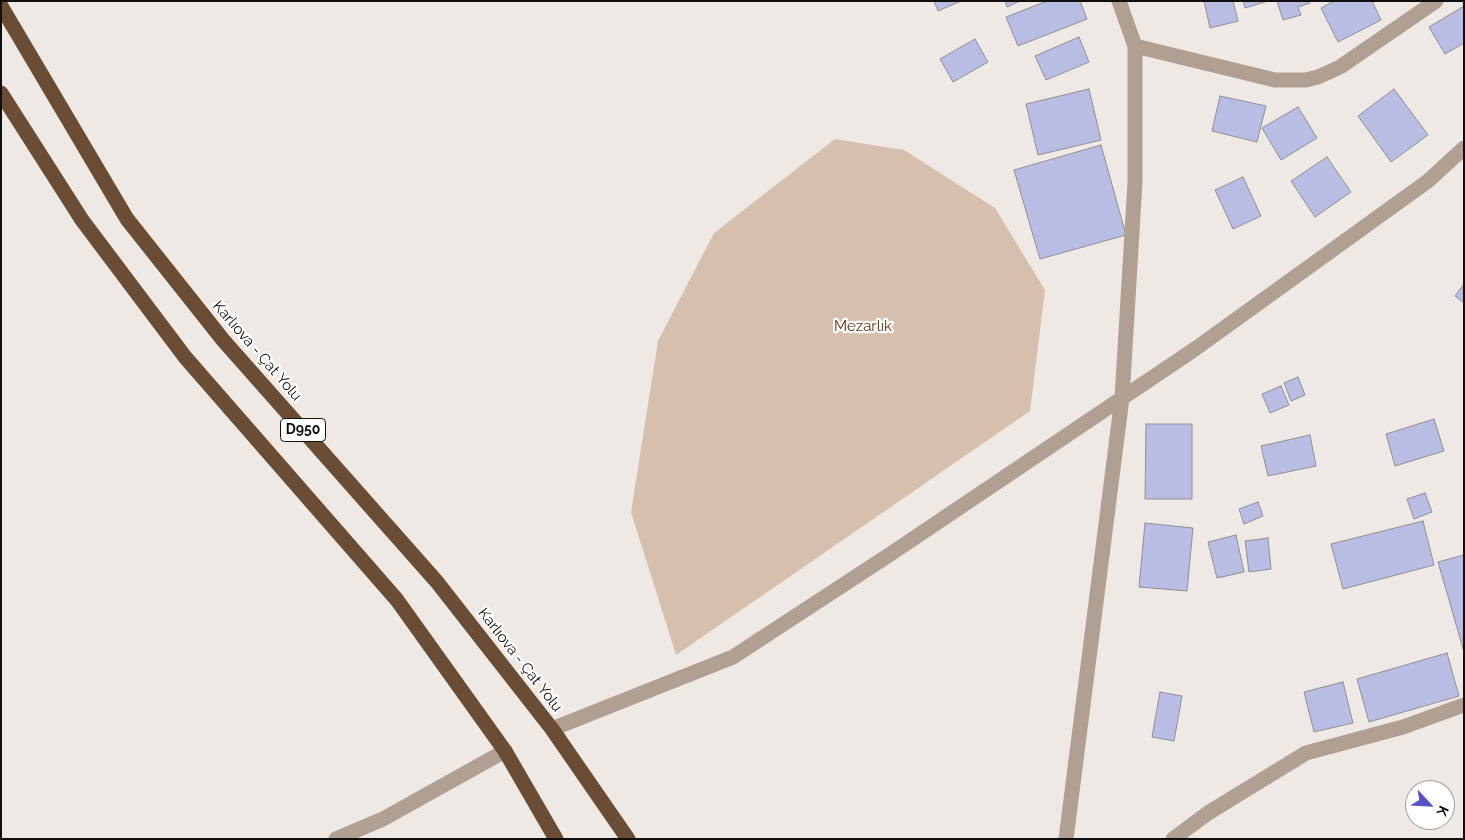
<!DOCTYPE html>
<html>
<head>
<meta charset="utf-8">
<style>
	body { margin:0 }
	#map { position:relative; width:1465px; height:840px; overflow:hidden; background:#efe9e5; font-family:Raleway,sans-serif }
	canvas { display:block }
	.frame { position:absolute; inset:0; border:2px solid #110f0e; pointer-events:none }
	.north { position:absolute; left:1405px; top:780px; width:50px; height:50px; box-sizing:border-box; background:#fff; border:1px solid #a09f9f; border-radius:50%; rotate:115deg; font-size:14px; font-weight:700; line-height:20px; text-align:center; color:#110f0e }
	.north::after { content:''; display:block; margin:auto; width:18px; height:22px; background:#574fc6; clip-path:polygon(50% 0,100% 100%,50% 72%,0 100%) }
</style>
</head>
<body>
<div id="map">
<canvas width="1465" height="840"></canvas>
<div class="frame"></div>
<div class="north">K</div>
</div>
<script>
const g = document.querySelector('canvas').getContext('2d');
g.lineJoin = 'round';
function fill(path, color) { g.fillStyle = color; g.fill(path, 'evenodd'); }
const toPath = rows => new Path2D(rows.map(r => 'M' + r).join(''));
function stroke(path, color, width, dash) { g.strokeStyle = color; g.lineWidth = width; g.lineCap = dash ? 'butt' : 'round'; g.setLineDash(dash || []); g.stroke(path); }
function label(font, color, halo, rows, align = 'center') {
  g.font = font + ' Raleway,sans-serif'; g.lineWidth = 4.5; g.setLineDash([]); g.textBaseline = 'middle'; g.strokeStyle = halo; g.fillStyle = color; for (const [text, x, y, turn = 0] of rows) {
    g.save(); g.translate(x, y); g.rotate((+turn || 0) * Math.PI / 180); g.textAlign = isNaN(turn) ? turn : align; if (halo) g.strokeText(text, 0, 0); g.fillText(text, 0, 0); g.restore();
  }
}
fill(toPath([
	[835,139,904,150,995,208,1045,290,1030,411,676,655,631,512,658,341,714,233]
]), '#d7bfae');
const building = toPath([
	[934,1,961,1,938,11,934,1],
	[1005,1,1020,1,1007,7,1005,1],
	[1047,1,1080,1,1087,19,1018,46,1006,17,1047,1],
	[1204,1,1233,1,1238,21,1210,28,1204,1],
	[1243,1,1268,1,1245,8,1243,1],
	[1277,1,1309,1,1310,3,1298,7,1301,15,1283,20,1277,1],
	[1334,1,1372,1,1381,20,1338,42,1321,8,1334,1],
	[1464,6,1464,43,1445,54,1429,27,1464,6],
	[1079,37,1089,62,1046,80,1035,56,1079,37],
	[975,39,988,62,953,82,940,59,975,39],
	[1089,89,1101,140,1038,155,1026,104,1089,89],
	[1394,89,1428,135,1391,162,1358,116,1394,89],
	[1220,96,1266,106,1257,142,1212,131,1220,96],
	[1298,107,1317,138,1281,160,1262,128,1298,107],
	[1101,145,1126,235,1040,259,1014,170,1101,145],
	[1327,157,1351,192,1315,217,1291,181,1327,157],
	[1243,177,1261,216,1233,229,1215,190,1243,177],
	[1464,284,1464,303,1455,296,1464,284],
	[1298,377,1305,395,1291,401,1284,383,1298,377],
	[1281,386,1289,405,1270,413,1262,394,1281,386],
	[1434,419,1444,451,1395,466,1386,434,1434,419],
	[1146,424,1192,424,1192,499,1145,499,1146,424],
	[1310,435,1316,466,1268,476,1261,446,1310,435],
	[1425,493,1432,512,1414,519,1407,499,1425,493],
	[1258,502,1263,516,1244,524,1239,509,1258,502],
	[1423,521,1434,565,1343,589,1331,544,1423,521],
	[1145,523,1193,528,1187,591,1139,587,1145,523],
	[1236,535,1244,572,1217,578,1208,542,1236,535],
	[1268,538,1271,569,1249,572,1245,541,1268,538],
	[1464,555,1464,652,1438,562,1464,555],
	[1447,653,1459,696,1369,722,1357,679,1447,653],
	[1343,682,1353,723,1314,732,1304,692,1343,682],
	[1160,692,1182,696,1174,741,1152,737,1160,692]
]);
fill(building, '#b9bce3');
stroke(building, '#8e8f95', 1);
stroke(toPath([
	[1135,46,1275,80,1306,80,1318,77,1340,67,1436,1],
	[552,729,733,657,892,553,1195,349,1428,181,1464,148],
	[336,839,383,819,505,751],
	[1066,839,1122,398,1135,182,1135,46,1119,1],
	[1173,839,1208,813,1306,753,1403,727,1464,705]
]), '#b0a094', 15);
stroke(toPath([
	[1,6,127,219,223,340,437,582,552,729,628,839],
	[1,93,82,220,185,357,397,600,505,751,556,839]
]), '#6b4c34', 15);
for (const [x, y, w] of [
	[303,430,45]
]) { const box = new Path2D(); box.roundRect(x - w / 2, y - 11.5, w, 23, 4); g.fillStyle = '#fff'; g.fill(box); stroke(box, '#110f0e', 1); }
label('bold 14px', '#110f0e', null, [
	["D950",303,430]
]);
label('15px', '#633408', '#fff', [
	["Mezarlık",863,326]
]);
label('15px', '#110f0e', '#fff', [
	["Karlıova - Çat Yolu",257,351,49],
	["Karlıova - Çat Yolu",520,660,52]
]);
</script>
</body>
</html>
